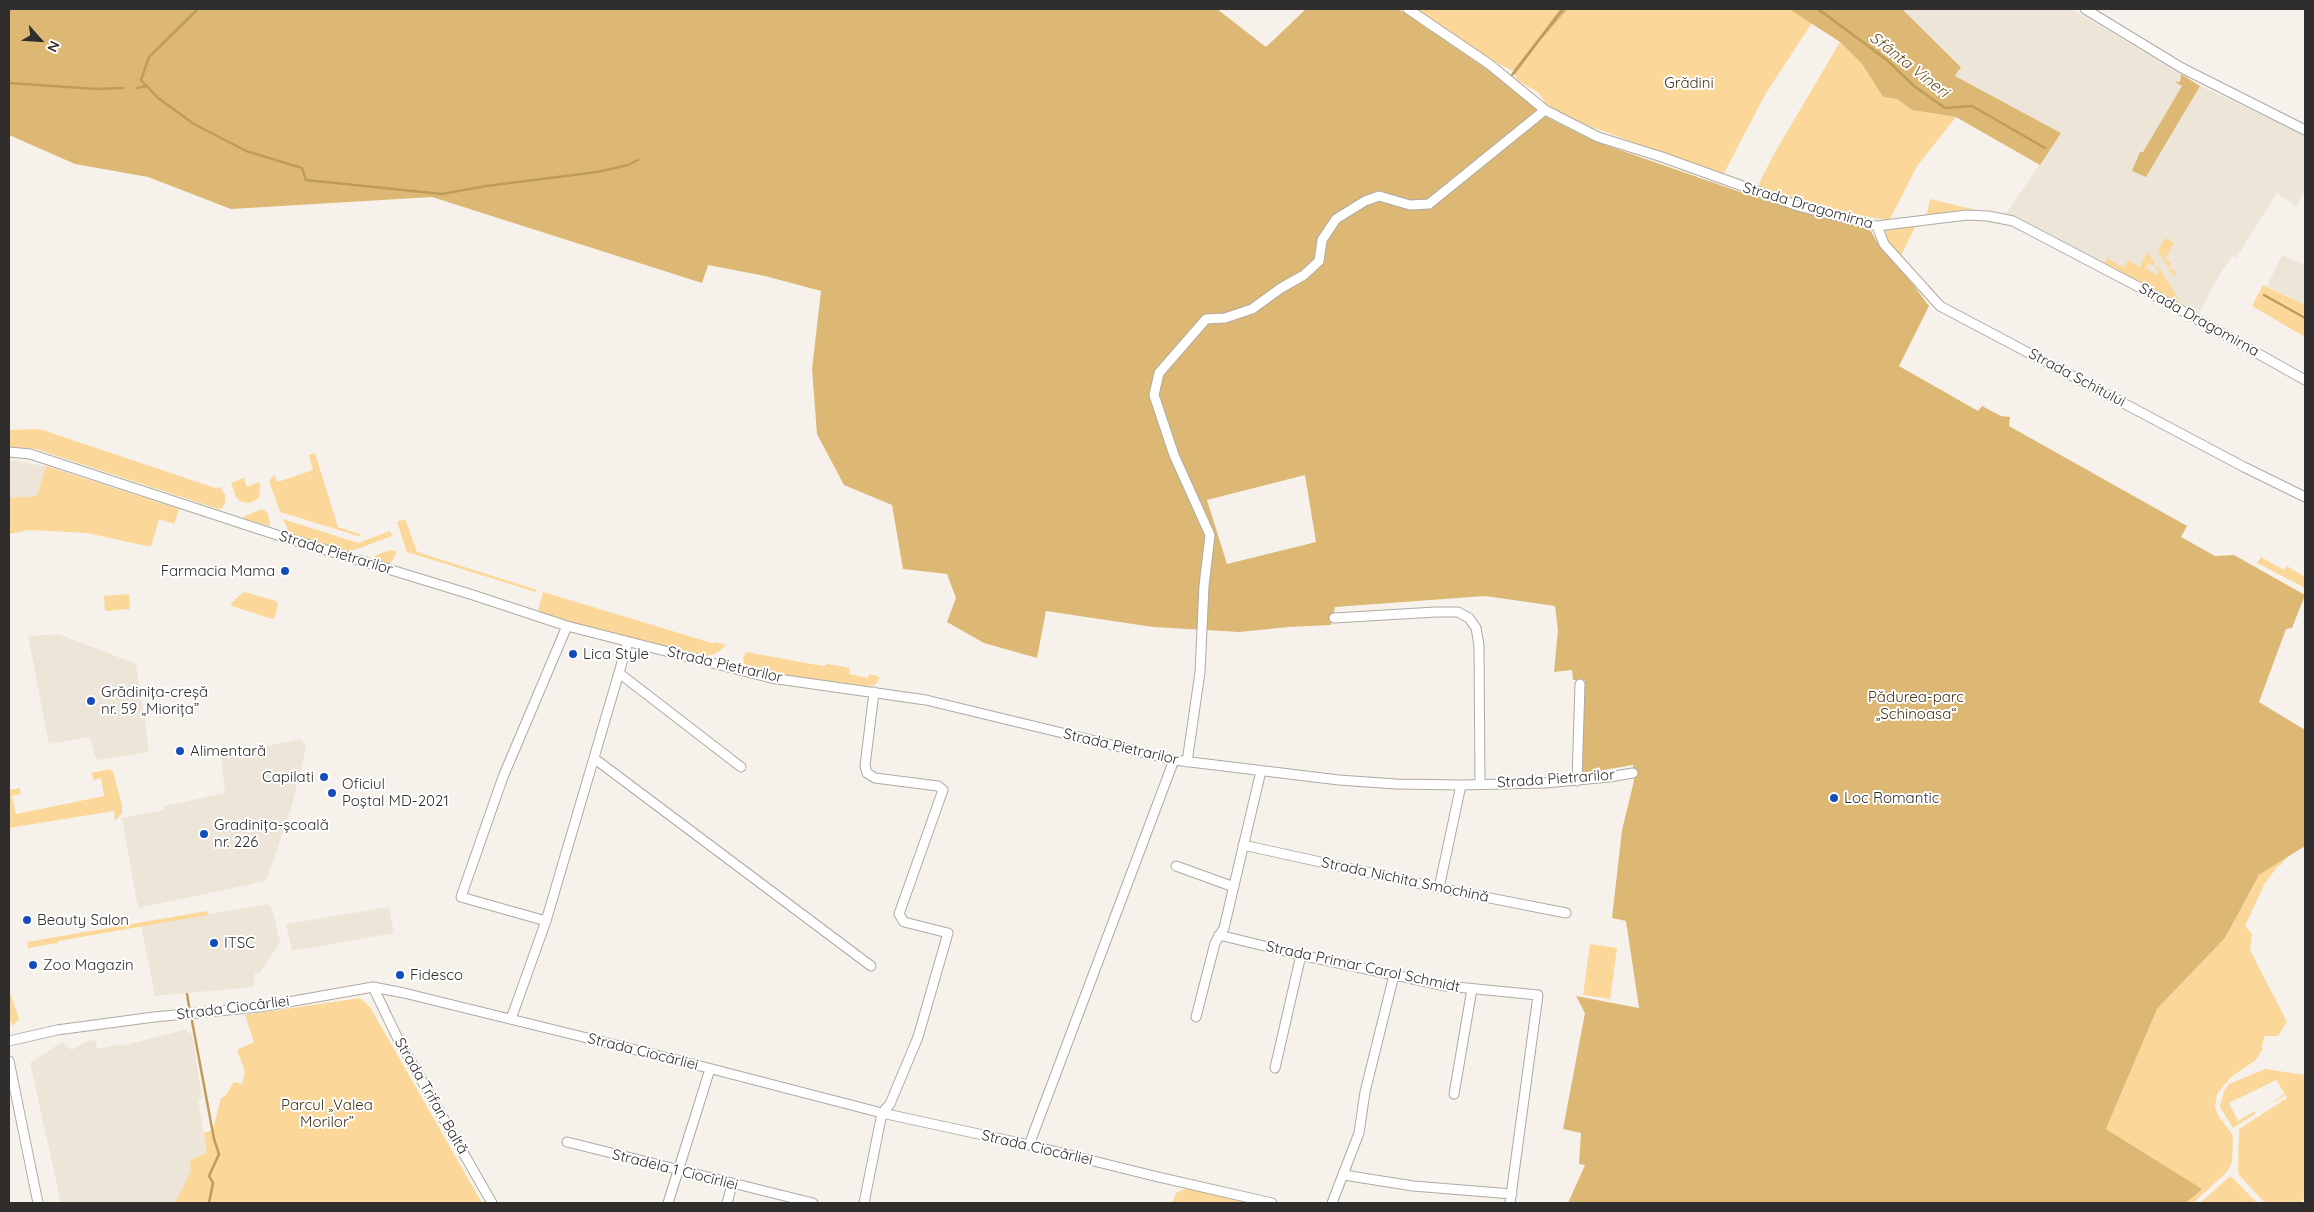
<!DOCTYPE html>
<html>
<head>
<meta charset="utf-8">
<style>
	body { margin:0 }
	#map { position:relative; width:2314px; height:1212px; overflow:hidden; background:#f6f2eb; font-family:Quicksand,sans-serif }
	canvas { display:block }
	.frame { position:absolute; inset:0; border:10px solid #302e2c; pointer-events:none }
	.north { position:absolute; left:15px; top:15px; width:50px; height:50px; -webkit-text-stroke:4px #fff; paint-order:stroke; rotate:116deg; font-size:14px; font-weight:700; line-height:20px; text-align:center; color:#302e2c }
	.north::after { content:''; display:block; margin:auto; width:18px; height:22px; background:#302e2c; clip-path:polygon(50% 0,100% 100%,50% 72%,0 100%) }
</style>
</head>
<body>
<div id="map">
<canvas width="2314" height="1212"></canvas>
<div class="frame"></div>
<div class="north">N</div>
</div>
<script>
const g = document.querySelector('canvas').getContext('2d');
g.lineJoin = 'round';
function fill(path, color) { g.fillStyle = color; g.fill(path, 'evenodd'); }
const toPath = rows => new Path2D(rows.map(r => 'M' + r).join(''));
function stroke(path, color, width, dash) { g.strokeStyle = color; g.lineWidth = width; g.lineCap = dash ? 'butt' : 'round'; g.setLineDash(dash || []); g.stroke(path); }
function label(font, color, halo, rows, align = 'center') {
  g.font = font + ' Quicksand,sans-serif'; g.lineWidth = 4; g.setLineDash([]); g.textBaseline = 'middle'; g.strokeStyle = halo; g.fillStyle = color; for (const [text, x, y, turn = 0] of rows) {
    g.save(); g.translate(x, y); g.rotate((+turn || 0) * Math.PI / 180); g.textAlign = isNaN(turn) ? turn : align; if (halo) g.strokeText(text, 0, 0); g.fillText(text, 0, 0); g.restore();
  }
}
fill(toPath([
	[1902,9,2072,9,2200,86,2305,135,2305,188,2300,200,2296,207,2277,193,2236,258,2232,256,2220,274,2198,315,2195,311,2185,308,2105,263,2023,220,2006,214,2061,133,1955,76,1961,66],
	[2282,255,2305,265,2305,305,2267,286],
	[9,460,46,466,37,497,9,498],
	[59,634,136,664,149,749,147,752,99,760,95,757,90,737,49,744,28,636],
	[301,739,306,747,291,809,266,881,138,908,122,818,164,810,164,806,225,793,221,756],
	[268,904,272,908,280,942,260,973,255,973,253,987,155,996,141,926],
	[389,907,394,933,292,951,286,924],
	[187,1029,188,1033,192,1033,202,1098,198,1099,207,1153,191,1171,175,1203,61,1203,30,1063,62,1042,72,1050,85,1042,93,1040,96,1041,97,1049,121,1044,122,1046]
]), '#ede5d7');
fill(toPath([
	[1414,9,1560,9,1513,71,1497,63],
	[1568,9,1789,9,1812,23,1766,93,1723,175,1570,119,1545,103,1539,93,1517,80,1515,75,1539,42],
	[1840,42,1862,64,1883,97,1897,99,1912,110,1956,117,1917,166,1889,221,1836,210,1759,188,1760,181,1774,154],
	[1930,199,1976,210,1977,212,1915,219,1927,214],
	[1915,226,1901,256,1883,239,1883,233,1889,228],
	[2165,238,2174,243,2165,259,2171,263,2169,268,2177,272,2174,277,2158,251],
	[2147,252,2155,263,2153,266,2149,263,2146,268,2156,275,2159,270,2155,267,2157,265,2178,298,2179,305,2105,263,2107,258,2124,268,2128,260,2140,267],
	[2263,285,2305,305,2305,337,2252,306],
	[40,429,215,488,220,487,225,495,225,504,222,508,218,509,36,449,9,447,9,430],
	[315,453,338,527,362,535,358,536,280,512,269,481,271,479,274,475,277,482,313,470,309,455],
	[46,466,179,509,174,524,159,519,151,547,87,533,29,530,9,534,9,498,37,496],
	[244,478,247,487,259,482,260,486,259,498,250,503,241,502,236,497,231,483],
	[262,509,268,513,270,526,246,520,243,517],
	[283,519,358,543,390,531,392,536,349,552,290,534],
	[405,519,417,552,537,590,536,592,407,552,397,522],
	[390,550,396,551,396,554,390,564,376,561,374,556],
	[2261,557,2284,570,2287,566,2305,577,2305,588,2257,563],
	[244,592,276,601,278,605,274,618,272,619,232,606,231,603],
	[543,592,712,643,716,642,726,645,718,652,703,658,542,614,538,610],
	[129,594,130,609,105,611,104,596],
	[746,652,823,666,828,664,850,668,849,674,868,678,869,674,880,677,875,685,866,686,762,673,745,669,743,658],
	[110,769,113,772,122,805,122,813,115,821,114,811,9,828,9,790,20,788,21,794,12,796,16,814,104,796,101,778,93,780,92,773],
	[2287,857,2281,865,2278,866,2265,883,2245,926,2252,934,2250,950,2287,1022,2278,1036,2265,1036,2261,1048,2263,1048,2256,1060,2231,1077,2217,1094,2215,1107,2219,1117,2232,1134,2233,1140,2232,1162,2227,1172,2193,1203,2186,1203,2201,1189,2106,1129,2157,1009,2225,938,2259,875],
	[207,911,208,915,58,941,58,943,28,948,27,942],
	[1590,944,1617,948,1610,999,1583,995],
	[9,990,19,1019,13,1026,9,1019],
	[360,998,370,1007,482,1203,175,1203,191,1171,190,1160,207,1153,204,1133,213,1130,221,1098,225,1096,234,1082,242,1084,245,1072,237,1050,254,1042,245,1015],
	[2265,1069,2305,1075,2305,1198,2299,1203,2265,1203,2239,1175,2238,1170,2239,1129,2287,1098,2286,1095,2264,1107,2285,1094,2276,1080,2229,1103,2238,1121,2255,1111,2255,1114,2233,1128,2220,1107,2224,1091,2229,1084],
	[2229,1177,2232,1177,2257,1203,2200,1203],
	[1187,1188,1257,1203,1172,1203,1176,1193]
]), '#fbd899');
fill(toPath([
	[9,9,1217,9,1266,47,1306,9,1399,9,1501,79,1548,118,1594,141,1746,194,1809,214,1869,228,1877,242,1897,263,1929,306,1899,366,1978,411,1982,406,2001,416,2010,417,2009,426,2187,526,2181,537,2215,556,2234,555,2305,595,2292,628,2286,629,2259,702,2305,730,2305,846,2259,875,2225,938,2157,1009,2106,1129,2202,1189,2186,1203,1568,1203,1585,1165,1579,1164,1581,1133,1563,1129,1585,1013,1576,996,1639,1008,1626,921,1612,918,1622,830,1634,781,1633,765,1580,774,1585,680,1573,680,1572,670,1554,672,1558,630,1555,606,1485,596,1335,607,1331,625,1289,627,1239,632,1153,627,1046,611,1037,658,984,643,947,622,956,598,947,574,903,569,892,505,844,485,817,434,812,369,821,291,765,276,708,265,702,283,432,197,231,209,148,177,75,164,9,135],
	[1305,475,1316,542,1227,564,1207,500],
	[1560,9,1568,9,1539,42,1515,75,1513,71],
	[1789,9,1902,9,1961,67,1955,76,2061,133,2040,165,1956,117,1912,110,1897,99,1883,97,1862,64,1840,42],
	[2181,74,2200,86,2146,177,2132,171,2140,152,2143,152,2182,86,2175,82,2180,82]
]), '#ddb875');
stroke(toPath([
	[198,9,149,57,141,80,158,98,194,124,246,151,302,168,306,180,442,194,486,186,597,172,628,165,638,160],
	[1818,9,1887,60,1914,86,1945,108,1972,106,2045,148],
	[1512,75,1563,9],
	[9,83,97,89,123,88],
	[137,88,146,86],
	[2264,295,2305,318],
	[187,994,190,1012],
	[192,1021,214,1139,219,1154,209,1176,213,1183,209,1203]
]), '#c09c59', 2.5);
const minor = toPath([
	[1408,9,1489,64,1545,110,1598,137,1662,157,1798,206,1877,226,1967,215,1988,216,2013,221,2152,294,2305,380],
	[2085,9,2182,68,2305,130],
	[1877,226,1884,244,1940,306,2244,467,2305,497],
	[9,452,30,454,280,536,473,595,567,626,771,678,926,700,1174,760,1339,780,1396,784,1461,785,1545,783,1609,777,1633,773],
	[1334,618,1436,612,1458,612,1469,618,1476,628,1479,645,1480,784],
	[567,626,503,777,461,897,546,921,628,642],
	[619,673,741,767],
	[595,759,871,966],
	[1187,762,1200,672,1204,586,1210,535,1174,455,1154,395,1159,373,1206,319,1225,318,1252,309,1281,288,1304,275,1319,261,1322,240,1336,219,1365,201,1379,196,1410,205,1429,204,1545,110],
	[1577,781,1580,684],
	[1243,845,1439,888,1566,913],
	[1176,866,1234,887],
	[1439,888,1461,785],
	[1219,935,1301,955,1446,986,1538,995,1510,1203],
	[373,987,398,1039,492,1203],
	[1196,1017,1215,943,1224,928,1261,771],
	[511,1019,546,921],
	[9,1041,57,1030,154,1017,260,1007,373,987,404,993,685,1062,882,1113,1029,1145,1154,1176,1272,1203],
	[9,1061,38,1203],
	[1275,1068,1301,955],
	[1454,1094,1472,989],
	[567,1142,813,1203],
	[1029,1145,1174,760],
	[1344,1175,1413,1186,1512,1194],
	[668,1203,710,1069],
	[727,1203,732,1185],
	[864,1203,882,1113,890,1104,918,1037,948,933,904,922,899,914,943,790,938,786,875,778,867,773,865,766,874,692],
	[1332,1203,1359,1133,1365,1092,1394,975]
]);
stroke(minor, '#aeaaa3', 11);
stroke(minor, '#fff', 9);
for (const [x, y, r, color] of [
	[285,571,5,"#144db9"],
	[573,654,5,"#144db9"],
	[91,701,5,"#144db9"],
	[180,751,5,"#144db9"],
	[324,777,5,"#144db9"],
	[332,793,5,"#144db9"],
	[1834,798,5,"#144db9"],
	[204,834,5,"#144db9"],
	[27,920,5,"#144db9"],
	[214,943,5,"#144db9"],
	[33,965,5,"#144db9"],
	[400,975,5,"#144db9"]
]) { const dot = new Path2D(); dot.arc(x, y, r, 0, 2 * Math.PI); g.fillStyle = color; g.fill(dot); stroke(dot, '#fff', 2); }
label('15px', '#423215', '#fff', [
	["Grădini",1689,83],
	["Pădurea-parc",1916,697],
	["„Schinoasa“",1916,714],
	["Parcul „Valea",327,1105],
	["Morilor”",327,1122]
]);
label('15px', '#302e2c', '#fff', [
	["Strada Dragomirna",1808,206,16],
	["Strada Dragomirna",2199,320,29],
	["Strada Schitului",2077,378,28],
	["Strada Pietrarilor",336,553,17],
	["Strada Pietrarilor",725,665,13],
	["Strada Pietrarilor",1121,747,13],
	["Strada Pietrarilor",1556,779,-4],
	["Strada Nichita Smochină",1405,880,12],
	["Strada Primar Carol Schmidt",1363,967,12],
	["Strada Ciocârliei",233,1008,-7],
	["Strada Ciocârliei",643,1052,14],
	["Strada Trifan Baltă",431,1096,60],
	["Strada Ciocârliei",1037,1148,13],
	["Stradela 1 Ciocîrliei",675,1170,14]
]);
label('15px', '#302e2c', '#fff', [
	["Farmacia Mama",275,571,"right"],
	["Lica Style",583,654],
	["Grădinița-creșă",101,692],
	["nr. 59 „Miorița”",101,709],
	["Alimentară",190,751],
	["Capilati",314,777,"right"],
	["Oficiul",342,784],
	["Poștal MD-2021",342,801],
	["Loc Romantic",1844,798],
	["Gradinița-școală",214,825],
	["nr. 226",214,842],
	["Beauty Salon",37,920],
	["ITSC",224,943],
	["Zoo Magazin",43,965],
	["Fidesco",410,975]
], 'left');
label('italic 16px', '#674d1a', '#fff', [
	["Sfânta Vineri",1909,65,38]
]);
</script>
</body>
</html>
